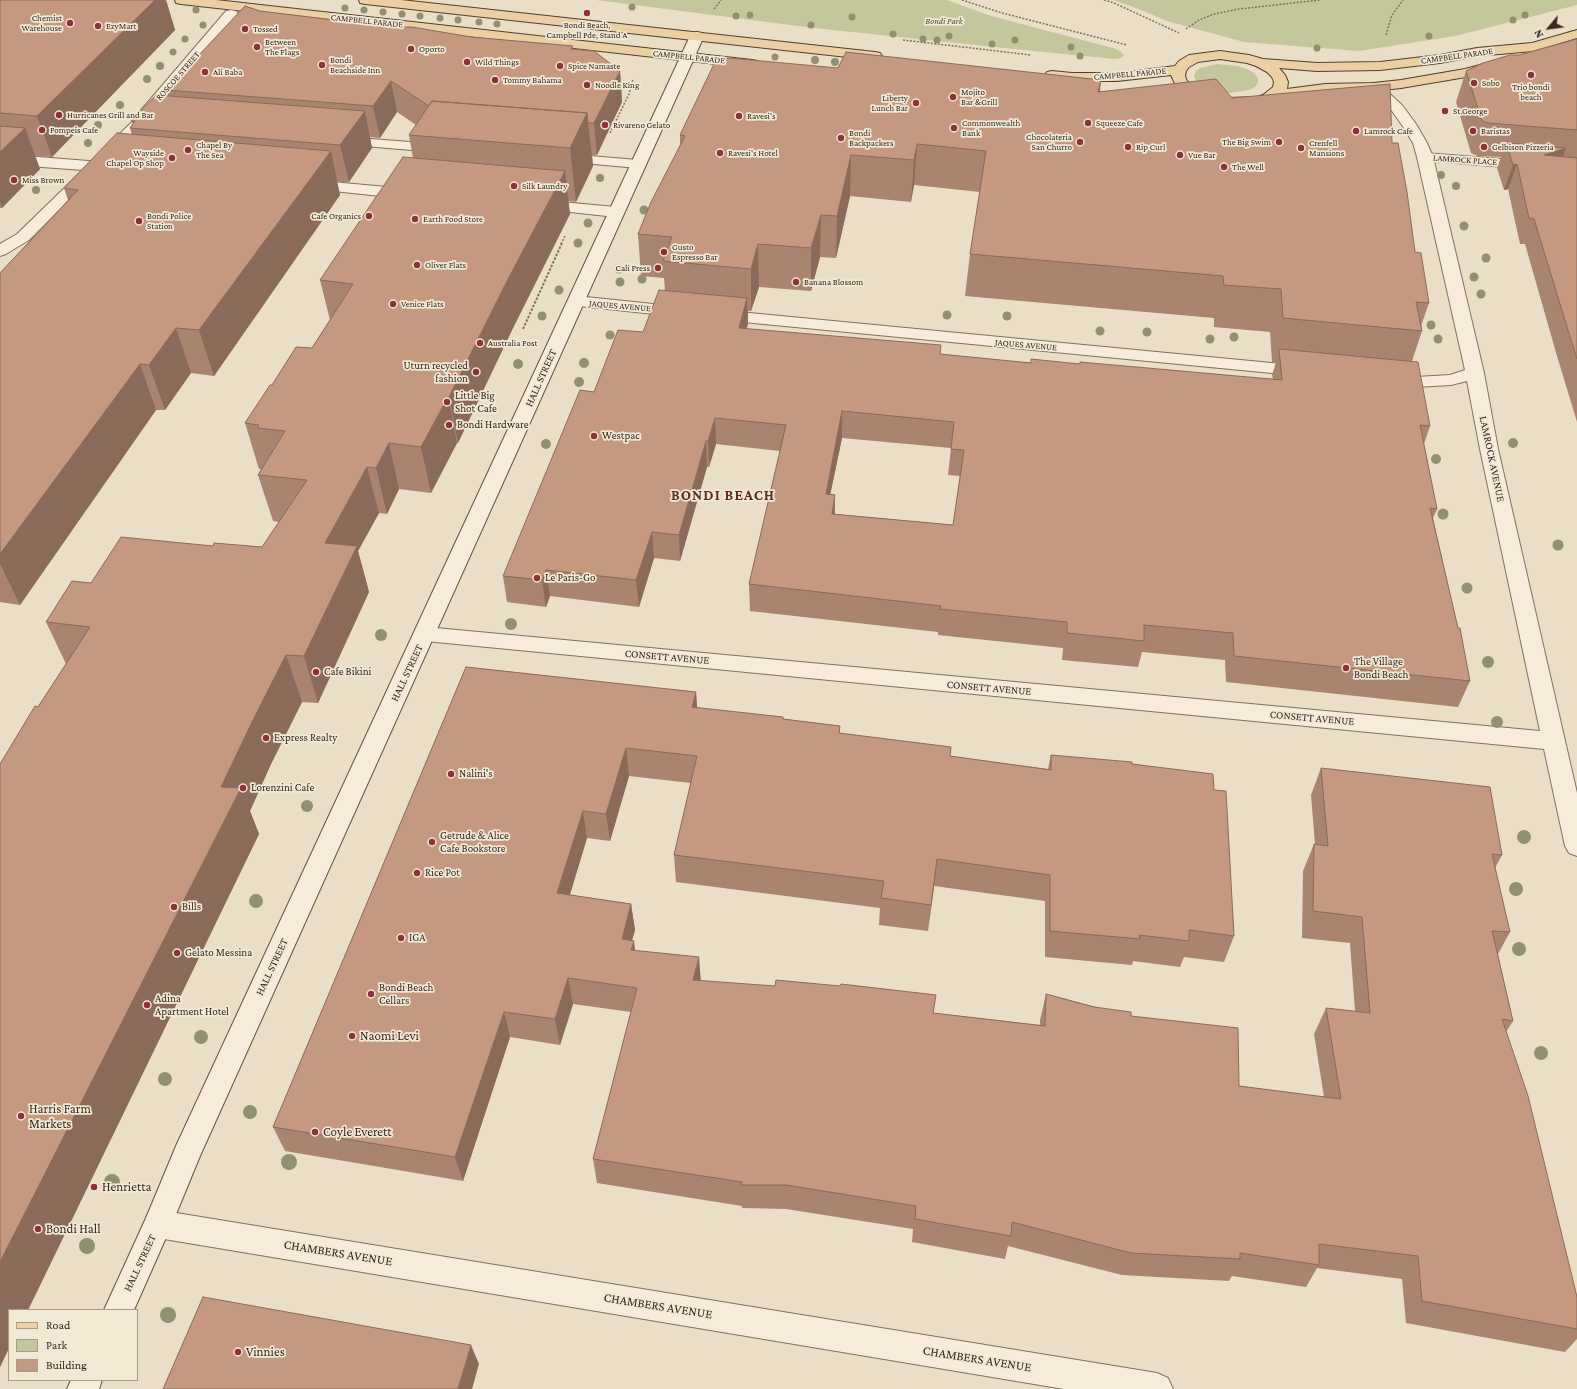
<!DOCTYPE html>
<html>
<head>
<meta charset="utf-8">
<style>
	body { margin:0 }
	#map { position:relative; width:1577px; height:1389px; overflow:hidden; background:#eadec6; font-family:"Crimson Pro",serif }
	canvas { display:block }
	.legend { position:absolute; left:8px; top:1309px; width:130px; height:72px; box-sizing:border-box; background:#f2e9d5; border:1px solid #a69c8d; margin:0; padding:5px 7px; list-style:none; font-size:12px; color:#352920 }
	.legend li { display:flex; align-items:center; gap:8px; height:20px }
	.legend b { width:20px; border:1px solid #a69c8d }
	.north { position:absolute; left:1529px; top:8px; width:40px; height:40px; -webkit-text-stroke:3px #f2e9d5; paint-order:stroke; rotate:241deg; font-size:11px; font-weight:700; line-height:16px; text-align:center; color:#352920 }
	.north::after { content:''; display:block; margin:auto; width:14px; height:18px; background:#352920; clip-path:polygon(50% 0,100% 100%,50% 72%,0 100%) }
</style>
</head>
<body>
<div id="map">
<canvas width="1577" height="1389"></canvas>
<ul class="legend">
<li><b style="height:5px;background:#ead0a2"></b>Road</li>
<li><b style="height:11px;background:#c4c79b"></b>Park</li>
<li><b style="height:11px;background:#c59980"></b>Building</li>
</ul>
<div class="north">N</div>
</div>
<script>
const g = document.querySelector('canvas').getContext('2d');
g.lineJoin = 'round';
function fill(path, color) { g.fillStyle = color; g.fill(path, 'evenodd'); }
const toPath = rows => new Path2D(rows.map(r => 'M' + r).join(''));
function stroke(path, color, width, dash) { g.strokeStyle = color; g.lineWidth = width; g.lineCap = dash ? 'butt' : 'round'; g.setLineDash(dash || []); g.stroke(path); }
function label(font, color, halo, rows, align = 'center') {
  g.font = font + ' "Crimson Pro",serif'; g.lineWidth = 3.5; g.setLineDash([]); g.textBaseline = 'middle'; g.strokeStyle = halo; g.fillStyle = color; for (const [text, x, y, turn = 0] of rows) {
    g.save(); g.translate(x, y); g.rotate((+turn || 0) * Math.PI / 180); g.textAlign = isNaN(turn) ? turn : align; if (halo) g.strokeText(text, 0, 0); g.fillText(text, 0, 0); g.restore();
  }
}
fill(toPath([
	[596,0,947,0,991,16,1113,48,1120,51,1124,55,1121,58,1115,59,1033,51,814,28],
	[1113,0,1577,0,1577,5,1455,36,1359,51,1244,42,1167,21,1131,6],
	[1217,64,1238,66,1247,69,1254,73,1258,78,1258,83,1255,87,1249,90,1230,93,1220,92,1201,85,1196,81,1194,76,1196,71,1200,68]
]), '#c4c79b');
const lane = toPath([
	[137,120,153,121,157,122,159,125,157,128,153,129,140,128,113,156,103,156,102,153,103,150,133,121,137,120],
	[345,137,436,144,441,145,442,148,441,151,436,152,340,144,339,141,340,138,345,137],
	[1425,153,1577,165,1577,173,1420,160,1419,157,1420,154,1425,153],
	[566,154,638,160,643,161,645,164,643,167,638,168,561,161,560,158,561,155,566,154]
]);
const street = toPath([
	[231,10,236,11,238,14,236,17,147,121,142,122,137,121,135,118,137,115,226,11,231,10],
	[1374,83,1379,84,1402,105,1416,124,1427,143,1433,157,1484,373,1498,449,1577,793,1577,856,1569,853,1565,846,1544,749,425,641,417,639,414,634,417,629,425,627,1540,731,1480,449,1467,381,1451,385,1416,387,1393,385,1387,384,1384,380,1387,376,1393,375,1416,377,1450,375,1465,370,1417,157,1413,143,1402,125,1392,111,1367,87,1369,84,1374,83],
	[0,154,114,163,119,165,122,168,119,171,114,173,92,171,95,174,29,240,6,254,0,256,0,244,17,234,82,171,84,170,0,164,0,154],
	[310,180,409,189,414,191,417,194,414,197,409,199,305,188,302,185,305,182,310,180],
	[539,200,616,207,622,209,624,212,622,215,616,217,533,208,531,205,533,202,539,200],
	[576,296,682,307,688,308,691,312,688,316,682,317,570,305,568,301,570,297,576,296],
	[718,310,1303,366,1309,367,1312,371,1309,375,1303,376,712,319,709,315,712,311,718,310],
	[158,1210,1157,1373,1168,1378,1173,1389,1064,1389,158,1238,148,1234,144,1224,148,1214,158,1210]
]);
const secondary = toPath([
	[697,32,702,33,704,36,200,1156,172,1224,134,1310,104,1310,146,1218,176,1146,690,36,692,33,697,32],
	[71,1380,102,1380,99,1389,67,1389,71,1380]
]);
const primary = toPath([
	[175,0,216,0,752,60,757,61,759,64,757,67,752,68,181,4,176,3,175,0],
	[359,0,401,0,875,52,880,53,882,56,880,59,875,60,365,4,360,3,359,0],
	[1577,30,1577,38,1533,51,1477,56,1440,63,1380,70,1317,71,1279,68,1285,75,1288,82,1287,89,1325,84,1374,83,1401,80,1465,69,1495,61,1500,62,1502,65,1500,68,1466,77,1401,88,1374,91,1325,92,1276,99,1258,105,1229,106,1206,102,1192,97,1176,86,1171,75,1117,81,1072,81,1052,79,1047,78,1045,75,1047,72,1052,71,1072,73,1117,73,1175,66,1179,61,1189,55,1220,51,1249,55,1263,59,1317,63,1380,62,1440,55,1477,48,1532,43,1577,30],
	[1220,59,1247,63,1256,66,1267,72,1272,77,1274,82,1273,87,1263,95,1257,97,1229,98,1214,95,1202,91,1187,81,1185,76,1186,71,1189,67,1198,62,1220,59]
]);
stroke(lane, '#84705d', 2);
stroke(street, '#84705d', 2);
stroke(secondary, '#665241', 2);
stroke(primary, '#523f31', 2);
stroke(toPath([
	[962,0,1002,13,1127,45],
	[1104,0,1114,3,1179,33],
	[714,9,721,0],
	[1186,29,1199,20,1214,14,1239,9,1320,0],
	[1386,35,1392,15,1403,0],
	[903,40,1031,55],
	[610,133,629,94,633,79],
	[561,244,565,236]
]), '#84705d', 1.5, [2, 1.5]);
stroke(toPath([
	[523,329,562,243]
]), '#84705d', 2, [2.5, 1.5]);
fill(lane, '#f6ecd9');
fill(street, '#f6ecd9');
fill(secondary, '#f6ecd9');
fill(primary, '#ead0a2');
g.fillStyle = '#91906f';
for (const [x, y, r] of [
	[632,7,3.5],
	[345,8,3.5],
	[196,10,3.5],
	[364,10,3.5],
	[383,12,3.5],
	[402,14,3.5],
	[750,15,3.5],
	[1525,15,3.5],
	[420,16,3.5],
	[736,16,3.5],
	[852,17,3.5],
	[440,18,3.5],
	[458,20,3.5],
	[1513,20,3.5],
	[479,22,3.5],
	[497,24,3.5],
	[203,25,3.5],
	[811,25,3.5],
	[893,34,3.5],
	[949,36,3.5],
	[1429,36,3.5],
	[185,39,3.5],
	[923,39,3.5],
	[937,40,3.5],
	[1015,40,3.5],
	[992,44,3.5],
	[1071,47,3.5],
	[1317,48,3.5],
	[173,52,3.5],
	[1080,56,3.5],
	[775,57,3.5],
	[815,60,4],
	[835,62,4],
	[160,66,4],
	[147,79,4],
	[120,105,4],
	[98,125,4],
	[88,143,4],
	[1441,175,4],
	[600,178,4],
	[1456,186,4],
	[36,190,4],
	[644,210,4.5],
	[588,223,4.5],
	[1464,226,4.5],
	[578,243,4.5],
	[1486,258,4.5],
	[619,269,4.5],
	[1474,277,4.5],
	[642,279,4.5],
	[620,282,4.5],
	[559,290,4.5],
	[1481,294,4.5],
	[947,315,4.5],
	[542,316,4.5],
	[1007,316,4.5],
	[1431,325,4.5],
	[1100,331,4.5],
	[1147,332,4.5],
	[610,335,4.5],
	[1234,337,4.5],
	[1210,339,4.5],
	[1438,339,4.5],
	[584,363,5],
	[518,364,5],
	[579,382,5],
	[1513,443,5],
	[546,444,5],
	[1436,459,5],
	[1443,514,5.5],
	[1558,545,5.5],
	[1467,588,5.5],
	[511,624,6],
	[381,635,6],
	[1488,662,6],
	[1497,722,6],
	[307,806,6],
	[1524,837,7],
	[1516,889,7],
	[256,901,7],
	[1519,949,7],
	[201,1037,7],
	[1541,1053,7],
	[165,1079,7],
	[250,1112,7],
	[289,1162,8],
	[112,1182,8],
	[87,1246,8],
	[168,1315,8]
]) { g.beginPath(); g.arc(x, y, r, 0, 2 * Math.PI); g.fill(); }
fill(toPath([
	[0,0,166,0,175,30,52,157,35,156,40,169,2,208,0,208],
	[260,11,399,27,471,37,573,46,573,49,620,71,622,102,597,155,592,155,593,166,576,202,568,201,570,214,513,328,458,443,457,443,431,493,399,489,387,514,379,513,358,551,369,592,318,703,302,702,271,764,250,811,259,834,28,1310,9,1310,9,1348,0,1367,0,764,66,664,46,622,91,583,213,546,262,547,279,522,273,521,258,475,261,469,259,469,245,423,272,385,312,348,330,320,320,280,413,158,409,135,416,125,397,112,380,138,370,137,372,148,349,182,337,182,340,195,214,376,191,373,165,410,156,410,20,605,0,602,0,273,68,200,64,188,132,135,130,128,133,124,131,121,168,96,166,90],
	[1577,39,1577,422,1557,356,1525,244,1520,244,1508,189,1504,190,1497,168,1501,157,1478,156,1471,153,1456,102,1466,71],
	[838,68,1101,80,1100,91,1232,98,1392,143,1415,252,1429,303,1421,326,1422,331,1412,361,1430,426,1424,444,1437,509,1433,518,1470,681,1458,707,1226,682,1225,660,1142,652,1138,667,1062,660,1063,648,938,635,938,632,750,611,749,584,780,451,716,444,709,467,707,467,680,561,654,558,639,607,550,596,546,607,507,602,503,576,594,392,643,332,665,291,664,278,641,276,638,234,680,145,680,135],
	[914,185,980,192,970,254,965,296,1214,318,1214,327,1270,332,1272,362,1276,362,1272,375,1273,379,1080,364,1031,363,940,354,746,329,748,324,748,311,751,311,759,287,811,291,820,257,836,258,850,196,911,202],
	[842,438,951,448,948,475,960,476,953,525,835,514,835,495,830,494],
	[466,667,696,692,697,708,840,726,840,733,950,756,1048,769,1051,755,1132,764,1214,790,1234,936,1224,962,1184,957,1180,967,1133,961,1132,965,1045,957,1045,901,934,886,928,931,879,925,880,908,676,882,674,855,691,783,629,776,610,841,587,838,570,895,631,904,635,930,632,940,635,950,701,981,934,1013,1040,1025,1040,1020,1046,994,1131,1016,1239,1086,1324,1097,1314,1034,1326,1008,1355,1011,1350,943,1302,938,1303,871,1314,844,1315,844,1311,795,1321,768,1502,855,1495,868,1510,932,1498,954,1513,1021,1506,1032,1577,1297,1577,1339,1565,1352,1406,1323,1402,1279,1317,1268,1306,1287,1232,1276,1229,1281,1122,1275,1008,1246,1005,1259,912,1242,913,1229,786,1209,742,1208,742,1206,597,1183,593,1159,631,1012,573,1004,560,1045,510,1037,463,1181,285,1151,273,1127]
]), '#a9846e');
fill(toPath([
	[155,0,166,0,175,30,52,157,37,116],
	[620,71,622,102,597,155,594,123],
	[1101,80,1095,120,1098,92],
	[391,81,397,112,380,138,373,106],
	[365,111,372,148,349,182,340,145],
	[587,113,593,166,576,202,570,148],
	[25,128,40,169,2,208,0,202,0,152],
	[917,144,914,185,911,202,914,160],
	[1566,148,1557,173,1544,155],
	[331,151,340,195,214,376,199,330],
	[851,155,850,196,836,258,837,216],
	[1517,164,1508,189,1504,190,1513,165],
	[565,171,570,214,513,328,458,443,449,397,506,283],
	[821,215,820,257,811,291,811,248],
	[758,244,759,287,751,311,751,269],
	[747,298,748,324,739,354,739,328],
	[176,328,191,373,165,410,149,365],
	[140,364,156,410,20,605,0,564,0,554],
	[448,397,457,443,431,493,421,447],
	[842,411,842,438,825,520,826,494],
	[715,418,716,444,709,467,708,441],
	[706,441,707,467,680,561,679,535],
	[389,443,399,489,387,514,376,468],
	[367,467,379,513,358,551,369,592,318,703,304,656,325,543],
	[835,495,834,521,832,514],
	[652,532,654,558,639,607,636,580],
	[546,570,550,596,546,607,542,580],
	[286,655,302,702,271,764,250,811,259,834,28,1310,9,1310,9,1348,0,1367,0,1262,221,787,254,718],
	[696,692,698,720,692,707],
	[626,748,629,776,610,841,606,814],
	[583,811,587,838,562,920,557,893],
	[937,859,934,886,928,931,931,905],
	[631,904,635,930,625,965,622,939],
	[634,941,637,967,631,950],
	[699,957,701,983,693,980],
	[568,978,573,1004,560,1045,555,1019],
	[504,1012,510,1037,463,1181,455,1157],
	[471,1345,479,1364,472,1389,458,1389]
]), '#8a6b5a');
const building = toPath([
	[0,0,155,0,37,116,0,113,0,0],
	[245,6,260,11,375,25,388,24,399,27,412,27,471,37,573,46,571,49,594,51,620,71,594,123,588,123,587,113,432,101,429,106,391,81,373,106,166,90,245,6],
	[1577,39,1577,130,1489,123,1482,121,1466,71,1483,63,1510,55,1519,55,1577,39],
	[846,52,1101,80,1098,92,1216,79,1232,98,1390,84,1392,143,1398,143,1407,192,1415,252,1421,253,1429,303,1416,302,1422,331,1283,318,1281,289,1224,285,1223,276,970,254,986,151,917,144,914,160,851,155,837,216,821,215,811,248,758,244,751,269,663,261,672,237,638,234,651,202,685,136,680,135,714,64,729,58,838,68,846,52],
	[156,95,365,111,340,145,130,128,135,121,131,121,156,95],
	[432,101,587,113,570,148,409,135,432,101],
	[0,126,25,128,0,152,0,126],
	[117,133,331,151,199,330,176,328,149,365,140,364,0,554,0,273,78,190,64,188,117,133],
	[1506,143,1566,148,1544,155,1577,158,1577,359,1568,330,1534,219,1529,218,1517,164,1513,165,1506,143],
	[403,157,565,171,506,283,449,397,448,397,421,447,389,443,376,468,367,467,325,543,357,546,304,656,286,655,254,718,221,787,241,788,0,1262,0,764,35,706,38,707,90,627,46,622,72,581,91,583,121,537,213,546,214,543,262,547,307,480,258,475,285,431,257,428,259,425,245,423,270,385,272,385,296,347,312,348,353,284,320,280,403,157],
	[659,290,747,298,739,328,941,345,940,354,1031,363,1031,359,1080,364,1080,362,1282,380,1279,349,1418,362,1430,426,1420,425,1437,509,1430,508,1458,628,1460,628,1470,681,1234,656,1233,633,1144,625,1144,641,1067,633,1067,622,940,609,941,606,749,584,786,425,715,418,708,441,706,441,679,535,652,532,636,580,546,570,542,580,503,576,580,390,594,392,618,330,643,332,659,290],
	[842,411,954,422,951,449,964,450,953,525,832,514,835,495,826,494,842,411],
	[466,667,696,692,692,707,783,717,783,719,840,726,839,733,951,747,950,756,1051,770,1051,755,1132,762,1132,764,1213,774,1214,790,1226,791,1234,936,1189,930,1189,941,1139,935,1140,939,1050,931,1050,875,937,859,931,905,881,898,884,881,674,855,697,756,626,748,606,814,583,811,557,893,631,904,622,939,634,941,631,950,699,957,693,980,775,986,776,980,840,986,841,984,936,995,933,1013,1045,1026,1046,994,1094,1007,1131,1012,1131,1016,1238,1028,1239,1086,1341,1099,1326,1008,1370,1013,1362,917,1313,911,1314,844,1328,846,1321,768,1490,787,1502,855,1492,854,1510,932,1492,931,1513,1021,1502,1019,1528,1096,1577,1297,1577,1329,1422,1301,1418,1256,1319,1244,1319,1265,1240,1253,1240,1259,1131,1253,1012,1222,1011,1236,915,1219,916,1206,786,1185,741,1185,742,1182,593,1159,637,988,568,978,555,1019,504,1012,455,1157,273,1127,466,667],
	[203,1297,471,1345,458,1389,163,1389,203,1297]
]);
fill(building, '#c59980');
stroke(building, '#8a6b5a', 1);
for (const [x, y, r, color] of [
	[587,13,4,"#8d3338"],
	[70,23,4,"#8d3338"],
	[98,26,4,"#8d3338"],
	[245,29,4,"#8d3338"],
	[257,47,4,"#8d3338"],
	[411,49,4,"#8d3338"],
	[467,62,4,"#8d3338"],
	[322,65,4,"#8d3338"],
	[560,66,4,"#8d3338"],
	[205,72,4,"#8d3338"],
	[1531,75,4,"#8d3338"],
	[495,80,4,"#8d3338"],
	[1474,83,4,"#8d3338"],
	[587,85,4,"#8d3338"],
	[953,97,4,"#8d3338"],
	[916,103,4,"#8d3338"],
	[1445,111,4,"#8d3338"],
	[59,115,4,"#8d3338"],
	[739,116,4,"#8d3338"],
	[1088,123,4,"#8d3338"],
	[605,125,4,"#8d3338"],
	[954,128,4,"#8d3338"],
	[42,130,4,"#8d3338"],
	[1356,131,4,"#8d3338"],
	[1473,131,4,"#8d3338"],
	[841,138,4,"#8d3338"],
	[1080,142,4,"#8d3338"],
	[1279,142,4,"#8d3338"],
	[1128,147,4,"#8d3338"],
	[1484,147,4,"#8d3338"],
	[1301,148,4,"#8d3338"],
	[188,150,4,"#8d3338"],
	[720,153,4,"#8d3338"],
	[1180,155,4,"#8d3338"],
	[172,158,4,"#8d3338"],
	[1224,167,4,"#8d3338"],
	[14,180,4,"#8d3338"],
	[514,186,4,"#8d3338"],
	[369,216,4,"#8d3338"],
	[415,219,4,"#8d3338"],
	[139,221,4,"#8d3338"],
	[664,252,4,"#8d3338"],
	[417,265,4,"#8d3338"],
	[658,268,4,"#8d3338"],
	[796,282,4,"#8d3338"],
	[393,304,4,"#8d3338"],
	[480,343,4,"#8d3338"],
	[476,372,4,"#8d3338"],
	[447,402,4,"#8d3338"],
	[449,425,4,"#8d3338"],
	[594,436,4,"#8d3338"],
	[537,578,4,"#8d3338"],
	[1346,668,4,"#8d3338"],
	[316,672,4,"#8d3338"],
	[266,738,4,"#8d3338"],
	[451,774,4,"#8d3338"],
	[243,788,4,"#8d3338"],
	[432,842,4,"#8d3338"],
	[417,873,4,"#8d3338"],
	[174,907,4,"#8d3338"],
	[401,938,4,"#8d3338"],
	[177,953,4,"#8d3338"],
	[371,994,4,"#8d3338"],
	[147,1005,4,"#8d3338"],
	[352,1036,4,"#8d3338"],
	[21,1116,4,"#8d3338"],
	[315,1132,4,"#8d3338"],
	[94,1187,4,"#8d3338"],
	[38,1229,4,"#8d3338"],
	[238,1352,4,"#8d3338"]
]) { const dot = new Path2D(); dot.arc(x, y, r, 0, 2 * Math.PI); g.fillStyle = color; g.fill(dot); stroke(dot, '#f2e9d5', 1.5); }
label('9px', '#352920', '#f2e9d5', [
	["Chemist",62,18,"right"],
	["Warehouse",62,28,"right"],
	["Bondi Beach,",587,25,"center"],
	["Campbell Pde, Stand A",587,35,"center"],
	["EzyMart",106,26],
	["Tossed",253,29],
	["Between",265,42],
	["The Flags",265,52],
	["Oporto",419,49],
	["Bondi",330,60],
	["Beachside Inn",330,70],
	["Wild Things",475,62],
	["Spice Namaste",568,66],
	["Ali Baba",213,72],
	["Tommy Bahama",503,80],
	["Sobo",1482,83],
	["Noodle King",595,85],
	["Trio bondi",1531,87,"center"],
	["beach",1531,97,"center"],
	["Mojito",961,92],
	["Bar &Grill",961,102],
	["Liberty",908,98,"right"],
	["Lunch Bar",908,108,"right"],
	["St.George",1453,111],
	["Hurricanes Grill and Bar",67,115],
	["Ravesi's",747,116],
	["Commonwealth",962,123],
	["Bank",962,133],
	["Squeeze Cafe",1096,123],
	["Rivareno Gelato",613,125],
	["Pompeis Cafe",50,130],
	["Lamrock Cafe",1364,131],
	["Baristas",1481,131],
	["Bondi",849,133],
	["Backpackers",849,143],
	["Chocolateria",1072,137,"right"],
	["San Churro",1072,147,"right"],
	["The Big Swim",1271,142,"right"],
	["Crenfell",1309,143],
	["Mansions",1309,153],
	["Chapel By",196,145],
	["The Sea",196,155],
	["Rip Curl",1136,147],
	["Gelbison Pizzeria",1492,147],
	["Wayside",164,153,"right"],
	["Chapel Op Shop",164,163,"right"],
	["Ravesi's Hotel",728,153],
	["Vue Bar",1188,155],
	["The Well",1232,167],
	["Miss Brown",22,180],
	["Silk Laundry",522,186],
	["Bondi Police",147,216],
	["Station",147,226],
	["Cafe Organics",361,216,"right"],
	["Earth Food Store",423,219],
	["Gusto",672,247],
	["Espresso Bar",672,257],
	["Oliver Flats",425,265],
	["Cali Press",650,268,"right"],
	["Banana Blossom",804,282],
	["Venice Flats",401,304],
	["Australia Post",488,343]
], 'left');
label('9px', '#352920', '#f2e9d5', [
	["CAMPBELL PARADE",367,21,6],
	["CAMPBELL PARADE",1457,56,-8],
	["CAMPBELL PARADE",689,57,6],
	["CAMPBELL PARADE",1130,74,-5],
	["ROSCOE STREET",178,76,-49],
	["LAMROCK PLACE",1465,160,4],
	["JAQUES AVENUE",620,306,5],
	["JAQUES AVENUE",1026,345,5]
]);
label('italic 9px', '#485028', '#f2e9d5', [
	["Bondi Park",944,21]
]);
label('11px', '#352920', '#f2e9d5', [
	["Uturn recycled",468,366,"right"],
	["fashion",468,379,"right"],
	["Little Big",455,396],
	["Shot Cafe",455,409],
	["Bondi Hardware",457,425],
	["Westpac",602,436],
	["Le Paris-Go",545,578],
	["The Village",1354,662],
	["Bondi Beach",1354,675],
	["Cafe Bikini",324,672],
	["Express Realty",274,738],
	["Nalini's",459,774],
	["Lorenzini Cafe",251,788],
	["Getrude & Alice",440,836],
	["Cafe Bookstore",440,849],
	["Rice Pot",425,873],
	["Bills",182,907],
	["IGA",409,938],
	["Gelato Messina",185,953],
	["Bondi Beach",379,988],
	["Cellars",379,1001],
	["Adina",155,999],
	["Apartment Hotel",155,1012]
], 'left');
label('11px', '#352920', '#f2e9d5', [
	["HALL STREET",541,378,-66],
	["LAMROCK AVENUE",1492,459,78],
	["CONSETT AVENUE",667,657,5],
	["HALL STREET",407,673,-65],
	["CONSETT AVENUE",989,688,5],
	["CONSETT AVENUE",1312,718,5],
	["HALL STREET",272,967,-65],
	["HALL STREET",140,1263,-65]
]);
label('13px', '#352920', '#f2e9d5', [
	["Naomi Levi",360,1036],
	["Harris Farm",29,1109],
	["Markets",29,1124],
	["Coyle Everett",323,1132],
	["Henrietta",102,1187],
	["Bondi Hall",46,1229],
	["Vinnies",246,1352]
], 'left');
label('13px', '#352920', '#f2e9d5', [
	["CHAMBERS AVENUE",338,1253,9],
	["CHAMBERS AVENUE",658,1306,9],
	["CHAMBERS AVENUE",977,1359,9]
]);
g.letterSpacing = '1px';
label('bold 15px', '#5e2d23', '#f2e9d5', [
	["BONDI BEACH",723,495]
]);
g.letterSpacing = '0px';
</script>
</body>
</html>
